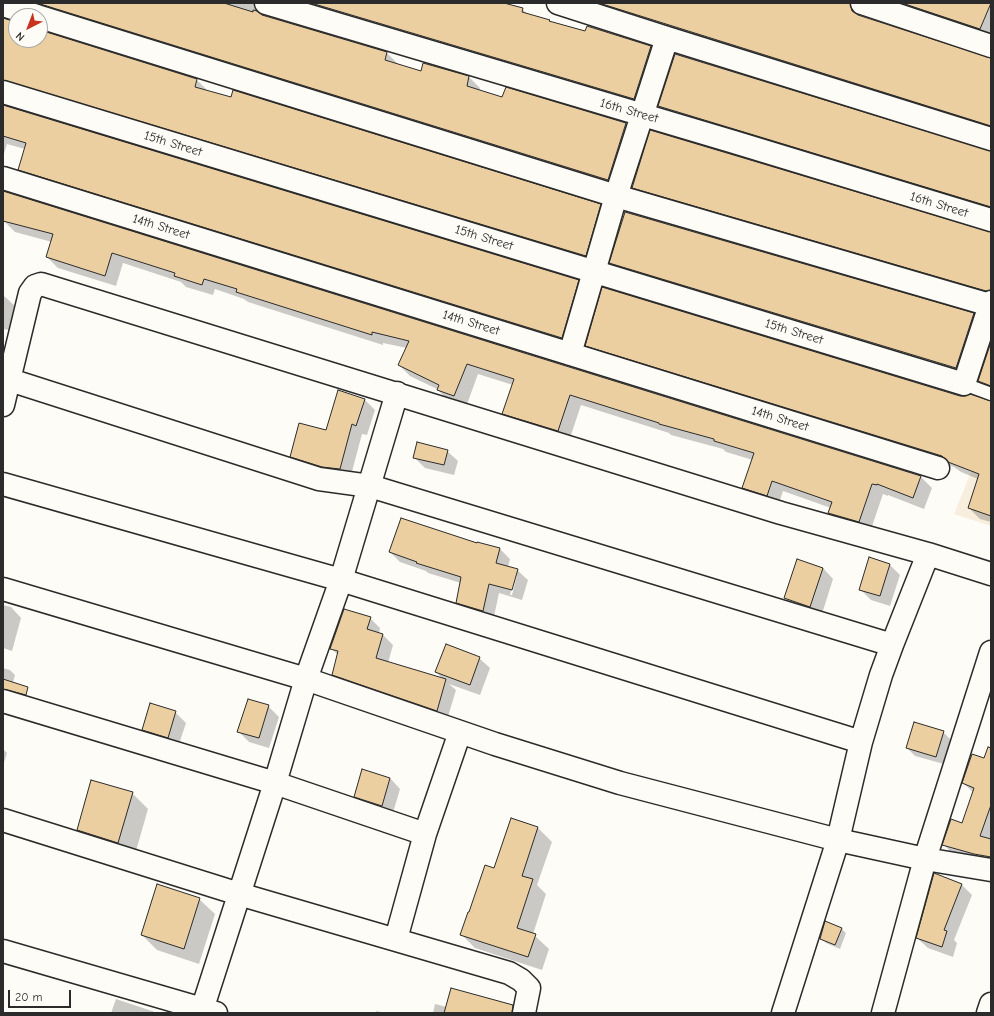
<!DOCTYPE html>
<html>
<head>
<meta charset="utf-8">
<style>
	body { margin:0 }
	#map { position:relative; width:994px; height:1016px; overflow:hidden; background:#fdfcf7; font-family:"Comic Neue",sans-serif }
	canvas { display:block }
	.frame { position:absolute; inset:0; border:4px solid #2b2b2b; pointer-events:none }
	.north { position:absolute; left:8px; top:8px; width:40px; height:40px; box-sizing:border-box; background:#fdfcf7; border:1px solid #a9a8a5; border-radius:50%; rotate:222deg; font-size:11px; font-weight:700; line-height:16px; text-align:center; color:#2b2b2b }
	.north::after { content:''; display:block; margin:auto; width:14px; height:18px; background:#c8321e; clip-path:polygon(50% 0,100% 100%,50% 72%,0 100%) }
	.scale { position:absolute; left:8px; top:990px; width:63px; height:18px; box-sizing:border-box; border:2px solid #2b2b2b; border-top:0; padding-left:5px; font-size:12px; line-height:14px; white-space:nowrap; color:#2b2b2b; -webkit-text-stroke:3px #fdfcf7; paint-order:stroke }
</style>
</head>
<body>
<div id="map">
<canvas width="994" height="1016"></canvas>
<div class="frame"></div>
<div class="north">N</div>
<div class="scale">20 m</div>
</div>
<script>
const g = document.querySelector('canvas').getContext('2d');
g.lineJoin = 'round';
function fill(path, color) { g.fillStyle = color; g.fill(path, 'evenodd'); }
const toPath = rows => new Path2D(rows.map(r => 'M' + r).join(''));
function stroke(path, color, width, dash) { g.strokeStyle = color; g.lineWidth = width; g.lineCap = dash ? 'butt' : 'round'; g.setLineDash(dash || []); g.stroke(path); }
function label(font, color, halo, rows, align = 'center') {
  g.font = font + ' "Comic Neue",sans-serif'; g.lineWidth = 3; g.setLineDash([]); g.textBaseline = 'middle'; g.strokeStyle = halo; g.fillStyle = color; for (const [text, x, y, turn = 0] of rows) {
    g.save(); g.translate(x, y); g.rotate((+turn || 0) * Math.PI / 180); g.textAlign = isNaN(turn) ? turn : align; if (halo) g.strokeText(text, 0, 0); g.fillText(text, 0, 0); g.restore();
  }
}
fill(toPath([
	[991,423,991,526,954,514]
]), '#f8eedd');
fill(toPath([
	[3,3,272,3,265,10,265,17,387,53,398,64,421,72,424,64,469,77,480,88,479,91,503,98,506,88,626,124,637,135,619,191],
	[286,3,502,3,522,9,529,15,549,21,552,23,586,33,588,27,651,47,662,58,645,110],
	[586,3,868,3,861,10,861,17,991,59,991,133],
	[881,3,991,3,991,40],
	[3,19,16,23,16,40,40,40,40,31,197,80,208,91,600,205,611,216,596,266,3,98],
	[3,106,578,281,589,292,572,348,30,180,19,169,25,149,7,144,3,157],
	[659,106,991,152,991,214,670,117],
	[633,187,991,235,991,276,985,298,644,198],
	[12,195,921,477,932,488,924,509,888,495,888,496,883,494,870,532,841,524,830,513,831,508,783,491,778,506,754,499,743,488,753,460,726,452,723,449,671,435,669,433,581,405,569,441,514,424,503,413,513,385,478,374,466,407,449,401,437,389,410,376,399,365,407,348,383,343,383,345,248,302,244,299,215,289,213,295,186,287,181,282,123,263,116,286,58,268,47,257,52,242,15,232,4,221],
	[611,263,967,312,977,323,966,378,621,273],
	[3,295,15,306,9,330,3,329],
	[587,345,991,402,991,522,980,519,969,508,978,479,961,472,954,467,598,356],
	[991,345,991,392,979,381],
	[364,399,375,410,367,435,362,434,350,479,302,467,292,456,327,431],
	[447,451,458,461,454,475,425,468,414,457],
	[500,549,510,559,508,567,517,570,528,580,522,600,499,593,493,621,468,613,457,603,461,583,428,573,426,571,400,562,390,552],
	[515,575,517,575,512,595,510,595],
	[798,560,823,568,833,579,821,617,795,609,785,598],
	[890,565,900,575,890,606,871,600,860,589],
	[3,605,11,607,21,618,12,651,3,648],
	[370,618,380,628,379,634,383,635,393,645,388,663,443,679,436,672,479,658,490,668,480,695,449,684,456,690,447,720,343,684,333,674,338,655,331,648],
	[3,668,10,670,15,675,10,693,3,691],
	[268,706,279,717,269,748,249,742,239,732],
	[175,712,186,723,178,747,154,740,143,730],
	[943,732,951,740,944,764,915,756,907,748],
	[3,749,7,753,3,766],
	[991,762,991,865,954,855,944,845,963,824,974,793,963,783],
	[390,778,400,789,392,816,366,807,355,796],
	[132,793,148,809,134,858,94,846,78,830],
	[538,828,552,842,537,885,546,894,533,934,549,949,542,970,475,948,461,934,495,869],
	[961,884,972,895,954,940,957,943,953,957,928,948,917,938],
	[199,899,215,914,199,964,157,950,142,935],
	[841,928,846,933,840,949,826,943,821,938],
	[116,999,158,1013,111,1013],
	[435,1004,447,1007,503,1013,433,1013],
	[376,1011,385,1013,376,1013]
]), '#0003');
const building = toPath([
	[37,3,224,3,253,12,253,10,257,11,262,15,387,52,385,60,421,71,423,63,469,76,467,86,502,97,506,87,626,123,608,180,37,3],
	[311,3,504,3,523,8,522,12,550,20,549,21,585,31,587,26,651,46,634,99,311,3],
	[599,3,850,3,852,11,858,15,991,58,991,126,599,3],
	[902,3,991,3,980,29,902,3],
	[3,18,16,22,16,40,40,40,40,30,197,79,195,87,231,97,233,90,601,204,586,256,3,80,3,18],
	[675,54,991,151,991,207,658,106,675,54],
	[3,105,579,280,562,338,18,170,26,143,3,136,3,105],
	[650,130,991,232,991,290,986,291,632,188,650,130],
	[3,191,566,366,921,476,913,498,877,484,877,485,872,484,859,522,828,513,832,502,772,481,767,496,742,488,754,453,714,441,714,439,659,424,659,423,570,395,558,431,502,414,514,379,467,364,454,396,437,390,439,385,398,365,409,341,372,332,372,335,236,292,237,289,204,279,202,285,174,276,175,273,112,253,105,276,46,257,53,234,3,221,3,191],
	[625,212,974,313,956,368,609,263,625,212],
	[602,287,960,396,966,396,970,394,991,401,991,516,968,508,979,474,948,462,942,456,585,346,602,287],
	[991,342,991,386,978,381,991,342],
	[338,390,365,399,356,426,352,424,340,469,322,467,290,457,299,423,326,430,338,390],
	[417,442,448,450,444,465,413,458,417,442],
	[401,518,477,543,477,542,500,548,496,563,518,569,512,590,489,584,483,611,456,603,461,577,416,563,417,562,389,552,401,518],
	[869,557,890,564,880,596,859,590,869,557],
	[797,559,823,568,810,607,784,598,797,559],
	[344,609,371,617,367,629,383,634,376,658,446,679,437,711,332,675,338,651,330,649,344,609],
	[446,644,480,657,470,685,435,672,446,644],
	[3,679,28,687,26,695,3,689,3,679],
	[248,699,269,705,259,738,237,732,248,699],
	[150,703,176,711,168,738,142,730,150,703],
	[914,722,944,731,936,757,906,748,914,722],
	[988,747,991,748,991,805,980,836,991,839,991,857,974,854,942,845,951,819,962,823,974,788,962,783,972,754,984,758,988,747],
	[362,769,390,778,382,806,354,797,362,769],
	[91,780,133,792,118,843,77,830,91,780],
	[511,818,538,827,522,876,533,879,517,928,536,934,528,957,460,935,468,912,469,912,485,865,494,868,511,818],
	[934,873,962,884,944,930,947,931,942,947,916,938,934,873],
	[157,884,200,898,184,949,141,935,157,884],
	[825,921,842,928,835,945,820,939,825,921],
	[451,988,513,1005,512,1013,444,1013,451,988]
]);
fill(building, '#eccfa0');
stroke(building, '#2b2b2b', 1);
const service = toPath([
	[964,384,991,394]
]);
const minor = toPath([
	[266,3,734,142,991,220],
	[558,3,667,38,991,139],
	[862,3,991,46],
	[3,5,37,16],
	[40,17,616,196,990,305],
	[3,92,964,384,991,302],
	[3,178,938,468],
	[570,354,616,196,667,38],
	[10,380,319,479,370,486,892,645],
	[3,405,30,293,35,286,41,284,781,513,928,554,991,574],
	[3,484,341,580,861,742],
	[3,589,306,679,495,744,620,783,838,840,925,859,991,870],
	[3,701,275,783,425,834],
	[3,820,239,894,509,973,521,980,529,988,524,1013],
	[396,939,425,834,460,732],
	[3,951,216,1013],
	[201,1013,275,783,306,679,341,580,397,393],
	[783,1013,838,840,861,742,881,675,892,645,928,554],
	[883,1013,925,859,991,652],
	[988,1013,991,1004]
]);
stroke(service, '#2b2b2b', 15);
stroke(minor, '#2b2b2b', 25);
stroke(service, '#fdfcf7', 12);
stroke(minor, '#fdfcf7', 22);
label('13px', '#2b2b2b', '#fdfcf7', [
	["16th Street",629,111,16],
	["15th Street",173,144,17],
	["16th Street",939,205,17],
	["14th Street",161,227,17],
	["15th Street",484,238,17],
	["14th Street",471,323,17],
	["15th Street",794,332,17],
	["14th Street",780,419,17]
]);
</script>
</body>
</html>
